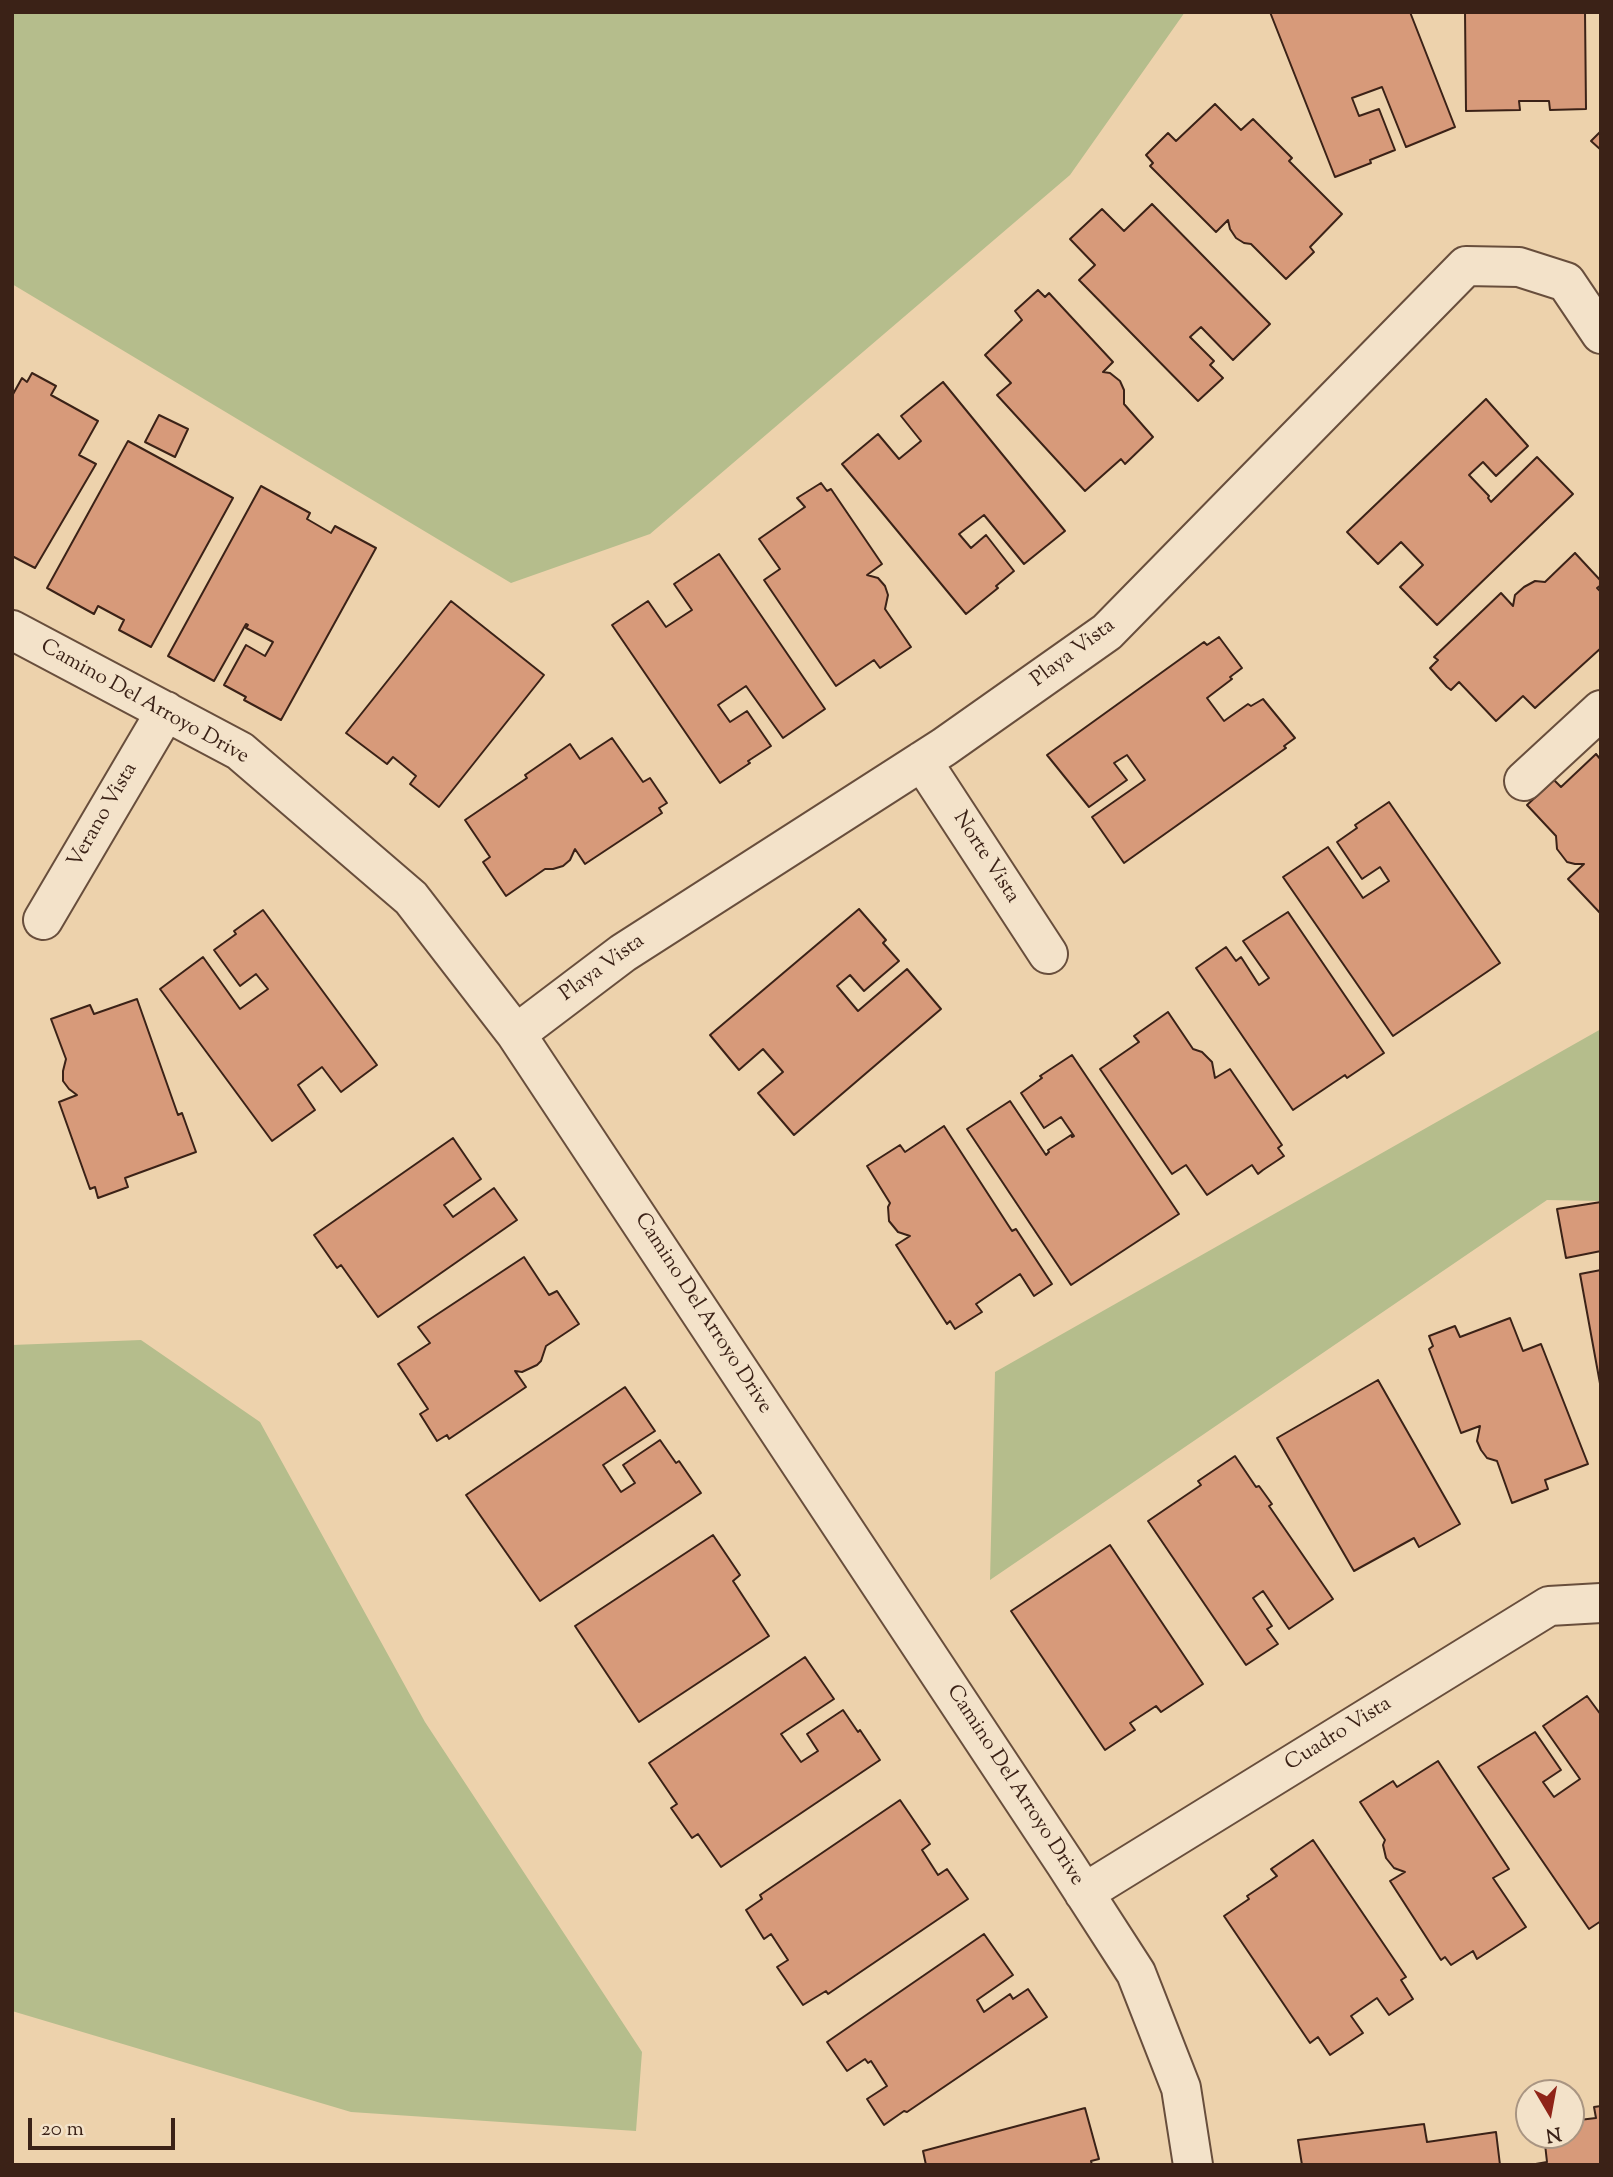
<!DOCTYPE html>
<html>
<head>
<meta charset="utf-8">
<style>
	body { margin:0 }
	#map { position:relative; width:1613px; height:2177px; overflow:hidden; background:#edd2ac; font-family:"Sorts Mill Goudy",serif }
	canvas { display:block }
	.frame { position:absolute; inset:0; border:14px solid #3b2217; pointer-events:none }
	.north { position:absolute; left:1515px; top:2079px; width:70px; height:70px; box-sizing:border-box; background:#f3e2c9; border:2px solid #a99582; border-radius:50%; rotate:170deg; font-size:19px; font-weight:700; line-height:28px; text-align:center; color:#3b2217 }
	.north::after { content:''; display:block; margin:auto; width:24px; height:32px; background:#8f2418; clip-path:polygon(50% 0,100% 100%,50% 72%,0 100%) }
	.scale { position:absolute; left:28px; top:2118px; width:147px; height:32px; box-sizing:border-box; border:4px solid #3b2217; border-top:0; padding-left:9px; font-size:21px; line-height:24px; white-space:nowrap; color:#3b2217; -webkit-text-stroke:5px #f3e2c9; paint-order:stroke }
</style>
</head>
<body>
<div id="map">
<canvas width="1613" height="2177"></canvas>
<div class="frame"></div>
<div class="north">N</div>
<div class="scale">20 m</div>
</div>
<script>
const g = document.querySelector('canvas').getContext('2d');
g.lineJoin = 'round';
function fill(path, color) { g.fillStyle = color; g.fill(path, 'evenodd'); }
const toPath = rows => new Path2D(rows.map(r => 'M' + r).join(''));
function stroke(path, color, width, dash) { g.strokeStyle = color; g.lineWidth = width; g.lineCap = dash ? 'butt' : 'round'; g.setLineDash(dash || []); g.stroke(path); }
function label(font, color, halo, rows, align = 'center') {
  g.font = font + ' "Sorts Mill Goudy",serif'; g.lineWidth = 7; g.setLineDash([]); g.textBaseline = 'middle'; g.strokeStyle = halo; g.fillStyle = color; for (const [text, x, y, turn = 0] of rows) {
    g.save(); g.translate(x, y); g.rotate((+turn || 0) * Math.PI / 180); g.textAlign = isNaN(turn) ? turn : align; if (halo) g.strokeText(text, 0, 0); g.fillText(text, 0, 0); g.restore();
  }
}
fill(toPath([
	[12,12,1185,12,1070,175,650,534,511,583,12,284],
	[1601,1029,1601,1201,1547,1200,990,1580,995,1372],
	[141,1340,260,1422,425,1722,642,2052,636,2131,351,2112,12,2011,12,1345]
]), '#b5bd8c');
const building = toPath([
	[1270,12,1410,12,1455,127,1406,147,1382,87,1352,98,1359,116,1379,109,1395,150,1370,160,1371,163,1335,177,1270,12],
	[1465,12,1585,12,1586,109,1550,110,1549,101,1519,101,1520,110,1466,111,1465,12],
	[1215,104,1241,130,1253,119,1292,158,1289,161,1342,214,1310,247,1314,252,1286,279,1251,244,1244,243,1236,238,1230,229,1228,220,1216,232,1150,166,1153,163,1146,155,1168,133,1176,141,1215,104],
	[1601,131,1601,150,1591,141,1601,131],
	[1152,204,1270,324,1233,360,1201,327,1190,337,1214,361,1210,365,1223,378,1198,401,1079,280,1095,265,1070,239,1102,209,1124,231,1152,204],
	[1038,290,1045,297,1049,293,1113,362,1103,372,1110,373,1120,381,1124,390,1124,404,1153,437,1125,464,1121,459,1085,491,997,395,1011,383,985,355,1022,320,1015,311,1038,290],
	[32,373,56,386,51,395,98,421,79,455,96,464,35,568,12,556,12,396,22,378,27,382,32,373],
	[943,382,1065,531,1024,564,984,515,959,534,971,548,986,535,1014,571,996,586,998,588,966,614,842,464,878,434,899,459,921,441,901,416,943,382],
	[1486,399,1528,446,1496,476,1483,462,1469,475,1489,496,1488,498,1491,502,1537,457,1573,494,1437,625,1400,587,1423,565,1401,542,1378,564,1347,532,1486,399],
	[159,415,188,429,175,457,145,442,159,415],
	[128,441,233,498,151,647,119,630,124,620,98,606,94,614,47,588,128,441],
	[821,483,827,491,831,489,882,564,867,575,878,578,885,586,888,595,885,609,911,647,880,668,874,660,836,686,764,580,780,569,759,539,805,507,797,498,821,483],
	[261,486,310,513,307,519,331,533,335,526,376,548,281,720,244,700,246,697,224,685,246,645,265,656,273,642,246,628,248,625,246,624,214,681,168,656,261,486],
	[1575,553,1601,581,1601,585,1597,588,1601,592,1601,648,1535,708,1523,696,1496,721,1459,682,1451,690,1447,687,1430,668,1438,660,1434,657,1501,593,1513,606,1515,595,1524,587,1535,581,1545,582,1575,553],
	[719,554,825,709,783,738,746,686,718,705,730,722,747,711,771,746,748,761,750,763,720,783,612,625,648,601,666,627,692,610,674,584,719,554],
	[451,601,544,675,439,807,410,784,416,776,393,757,387,764,346,733,451,601],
	[1219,637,1242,668,1230,677,1232,679,1207,698,1224,721,1248,704,1251,706,1263,699,1295,738,1284,746,1286,748,1124,863,1092,817,1145,780,1127,755,1114,763,1127,780,1089,807,1047,755,1204,642,1207,645,1219,637],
	[612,738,643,782,650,778,667,803,659,808,662,813,585,864,575,849,570,860,563,866,553,869,545,869,506,896,483,862,490,857,465,820,527,778,525,775,570,744,580,759,612,738],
	[1596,754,1601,760,1601,914,1568,879,1584,864,1575,864,1567,862,1557,849,1556,836,1527,805,1554,780,1561,787,1596,754],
	[1389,802,1500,963,1393,1036,1283,877,1328,847,1363,898,1389,881,1380,867,1362,879,1337,842,1357,828,1355,825,1389,802],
	[859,909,886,940,883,943,899,961,864,991,850,975,837,986,858,1011,907,969,941,1009,794,1135,758,1093,783,1072,763,1049,739,1070,710,1035,859,909],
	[263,910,377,1065,341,1092,322,1067,298,1085,315,1110,272,1141,160,989,203,957,240,1009,268,989,256,974,240,986,214,950,236,934,234,931,263,910],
	[1288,912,1384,1053,1347,1078,1345,1075,1293,1110,1196,968,1226,947,1236,961,1241,957,1259,985,1269,978,1243,941,1288,912],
	[137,999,178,1115,182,1113,196,1152,125,1178,128,1187,98,1198,95,1187,90,1189,59,1102,77,1095,69,1089,63,1081,63,1071,66,1059,51,1019,90,1005,94,1014,137,999],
	[1168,1012,1193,1049,1202,1052,1212,1062,1215,1078,1230,1069,1282,1145,1278,1148,1284,1156,1263,1170,1258,1174,1252,1165,1207,1195,1186,1165,1172,1174,1100,1069,1139,1042,1134,1036,1168,1012],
	[1072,1055,1179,1214,1071,1285,967,1129,1010,1101,1046,1155,1049,1152,1048,1150,1071,1135,1072,1137,1074,1136,1061,1117,1044,1128,1021,1093,1042,1078,1040,1076,1072,1055],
	[944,1126,1012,1231,1016,1229,1052,1284,1034,1296,1020,1274,976,1304,982,1312,955,1329,950,1321,947,1324,896,1245,910,1236,898,1232,889,1221,888,1207,890,1203,867,1166,900,1145,905,1152,944,1126],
	[453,1138,481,1179,444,1205,453,1217,494,1188,517,1220,378,1317,341,1265,337,1268,314,1235,453,1138],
	[1601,1202,1601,1251,1566,1258,1557,1209,1601,1202],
	[524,1257,549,1295,557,1291,579,1324,546,1346,541,1361,537,1365,522,1372,515,1371,526,1387,449,1439,447,1435,437,1441,420,1414,428,1409,398,1364,430,1343,418,1327,524,1257],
	[1601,1270,1601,1389,1580,1274,1601,1270],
	[1510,1318,1523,1351,1541,1344,1588,1464,1545,1480,1548,1489,1512,1503,1497,1461,1487,1458,1481,1450,1477,1441,1480,1426,1461,1433,1429,1349,1433,1346,1429,1336,1455,1326,1460,1337,1510,1318],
	[1378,1380,1460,1524,1419,1547,1414,1538,1354,1571,1277,1438,1378,1380],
	[625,1387,655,1431,603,1465,621,1492,635,1483,623,1465,660,1440,676,1463,679,1461,701,1493,540,1601,466,1495,625,1387],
	[1235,1456,1256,1487,1259,1486,1272,1504,1269,1506,1333,1599,1289,1629,1263,1591,1253,1598,1272,1626,1267,1629,1278,1644,1246,1665,1148,1521,1201,1485,1198,1481,1235,1456],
	[713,1535,740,1575,733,1581,769,1636,639,1722,575,1626,713,1535],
	[1110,1545,1203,1684,1161,1712,1156,1706,1130,1723,1135,1730,1105,1750,1011,1611,1110,1545],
	[805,1657,834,1699,781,1734,801,1762,818,1751,807,1734,843,1710,858,1732,860,1730,880,1760,721,1867,698,1834,692,1838,671,1808,677,1804,649,1763,805,1657],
	[1587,1696,1601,1715,1601,1921,1589,1929,1478,1767,1535,1732,1561,1770,1543,1782,1554,1797,1580,1779,1543,1726,1587,1696],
	[1438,1761,1509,1869,1493,1878,1526,1927,1477,1959,1473,1951,1451,1965,1445,1957,1441,1960,1390,1881,1405,1872,1394,1868,1386,1858,1383,1845,1385,1840,1360,1802,1393,1781,1397,1787,1438,1761],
	[900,1800,930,1844,922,1850,938,1875,947,1869,968,1899,828,1994,826,1991,803,2005,777,1967,788,1960,771,1934,764,1939,746,1910,762,1899,760,1895,900,1800],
	[1313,1840,1406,1977,1401,1980,1413,1999,1389,2015,1377,1998,1351,2016,1363,2033,1330,2055,1318,2037,1310,2043,1224,1916,1249,1899,1247,1896,1277,1876,1271,1869,1313,1840],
	[984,1934,1013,1975,977,2000,984,2012,1010,1994,1013,1999,1028,1989,1047,2017,907,2112,904,2111,884,2125,867,2099,887,2086,871,2061,868,2063,865,2059,847,2071,827,2042,984,1934],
	[1601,2106,1601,2165,1530,2165,1547,2162,1544,2135,1571,2135,1571,2121,1596,2118,1594,2107,1601,2106],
	[1085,2108,1099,2159,1091,2161,1092,2165,926,2165,923,2151,1085,2108],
	[1424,2124,1427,2142,1496,2132,1500,2165,1302,2165,1298,2140,1424,2124]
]);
fill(building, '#d79a7a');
stroke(building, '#3b2217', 2);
const minor = toPath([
	[12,630,240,751,411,898,516,1034,1065,1863,1136,1973,1181,2088,1193,2165],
	[922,761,1048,954],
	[1524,781,1601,710],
	[43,920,166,711],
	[516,1034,623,953,944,747,1107,632,1466,266,1519,267,1566,282,1601,334],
	[1084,1893,1549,1606,1601,1603]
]);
stroke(minor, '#684e3c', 42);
stroke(minor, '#f3e2c9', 38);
label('21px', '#3b2217', '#f3e2c9', [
	["Playa Vista",1074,654,-37],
	["Camino Del Arroyo Drive",144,703,29],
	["Verano Vista",104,816,-60],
	["Norte Vista",985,858,57],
	["Playa Vista",603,969,-36],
	["Camino Del Arroyo Drive",702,1314,57],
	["Cuadro Vista",1339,1735,-32],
	["Camino Del Arroyo Drive",1014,1786,57]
]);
</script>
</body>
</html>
